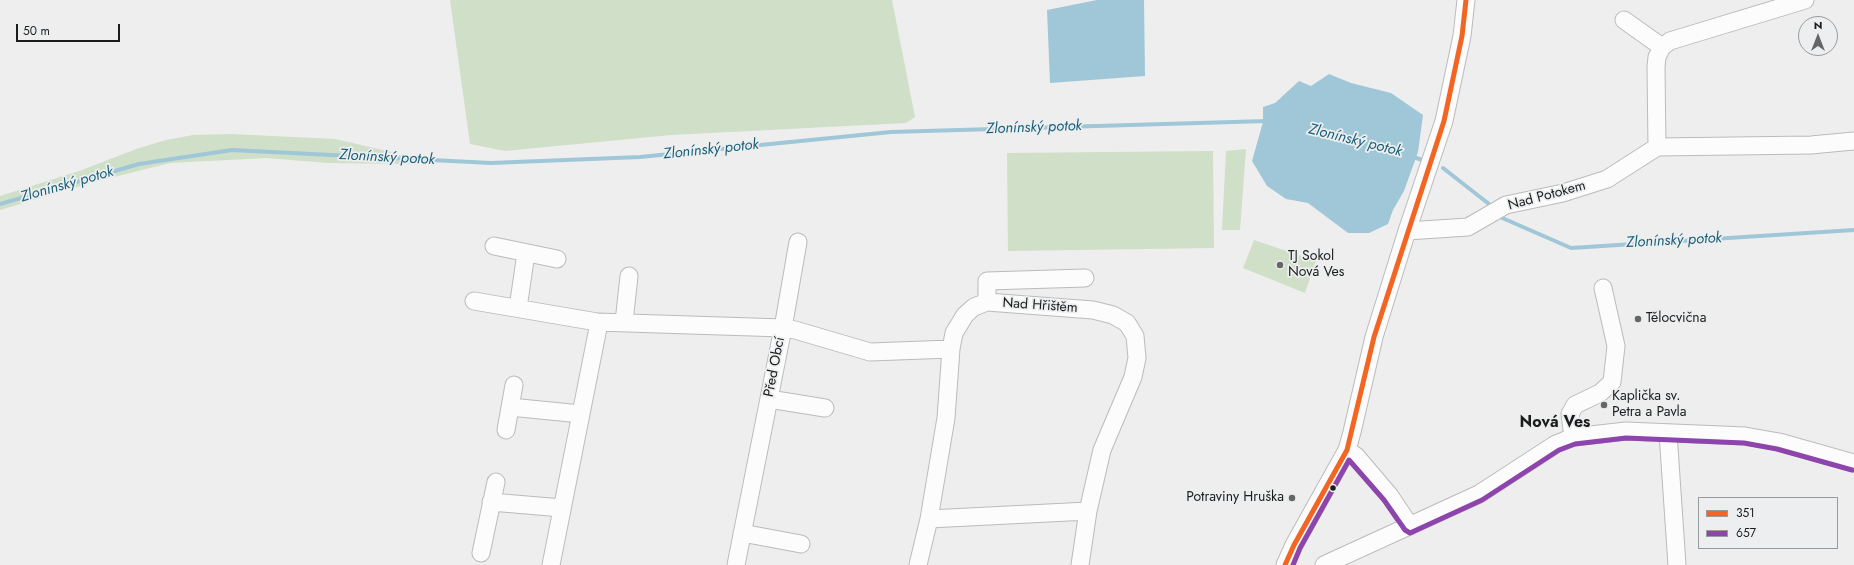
<!DOCTYPE html>
<html>
<head>
<meta charset="utf-8">
<style>
	body { margin:0 }
	#map { position:relative; width:1854px; height:565px; overflow:hidden; background:#eee; font-family:Jost,sans-serif }
	canvas { display:block }
	.legend { position:absolute; left:1698px; top:497px; width:140px; height:52px; box-sizing:border-box; background:#edeeef; border:1px solid #999a9b; margin:0; padding:5px 7px; list-style:none; font-size:12px; color:#1b1c1c }
	.legend li { display:flex; align-items:center; gap:8px; height:20px }
	.legend b { width:20px; border:1px solid #999a9b }
	.north { position:absolute; left:1798px; top:16px; width:40px; height:40px; box-sizing:border-box; background:#edeeef; border:1px solid #999a9b; border-radius:50%; rotate:0deg; font-size:11px; font-weight:700; line-height:16px; text-align:center; color:#1b1c1c }
	.north::after { content:''; display:block; margin:auto; width:14px; height:18px; background:#656666; clip-path:polygon(50% 0,100% 100%,50% 72%,0 100%) }
	.scale { position:absolute; left:16px; top:24px; width:104px; height:18px; box-sizing:border-box; border:2px solid #1b1c1c; border-top:0; padding-left:5px; font-size:12px; line-height:14px; white-space:nowrap; color:#1b1c1c; -webkit-text-stroke:3px #edeeef; paint-order:stroke }
</style>
</head>
<body>
<div id="map">
<canvas width="1854" height="565"></canvas>
<ul class="legend">
<li><b style="height:5px;background:#f26522"></b>351</li>
<li><b style="height:5px;background:#8e44ad"></b>657</li>
</ul>
<div class="north">N</div>
<div class="scale">50 m</div>
</div>
<script>
const g = document.querySelector('canvas').getContext('2d');
g.lineJoin = 'round';
function fill(path, color) { g.fillStyle = color; g.fill(path, 'evenodd'); }
const toPath = rows => new Path2D(rows.map(r => 'M' + r).join(''));
function stroke(path, color, width, dash) { g.strokeStyle = color; g.lineWidth = width; g.lineCap = dash ? 'butt' : 'round'; g.setLineDash(dash || []); g.stroke(path); }
function label(font, color, halo, rows, align = 'center') {
  g.font = font + ' Jost,sans-serif'; g.lineWidth = 3.5; g.setLineDash([]); g.textBaseline = 'middle'; g.strokeStyle = halo; g.fillStyle = color; for (const [text, x, y, turn = 0] of rows) {
    g.save(); g.translate(x, y); g.rotate((+turn || 0) * Math.PI / 180); g.textAlign = isNaN(turn) ? turn : align; if (halo) g.strokeText(text, 0, 0); g.fillText(text, 0, 0); g.restore();
  }
}
fill(toPath([
	[450,0,892,0,915,117,906,123,671,135,505,151,470,144],
	[231,134,335,139,396,153,415,164,328,163,266,158,170,163,94,182,0,210,0,196,79,171,139,148,166,140,193,135],
	[1246,149,1240,230,1222,230,1226,151],
	[1213,151,1214,248,1008,251,1007,153],
	[1254,240,1316,261,1305,293,1243,268]
]), '#d0dfc7');
fill(toPath([
	[1097,0,1144,0,1145,76,1050,83,1047,10],
	[1329,74,1351,83,1391,93,1423,115,1418,152,1404,191,1393,210,1388,224,1369,233,1348,233,1308,203,1286,199,1267,186,1252,161,1263,122,1263,107,1275,103,1299,81,1311,86]
]), '#9fc7d8');
stroke(toPath([
	[1411,156,1422,160],
	[1443,168,1489,204],
	[0,204,139,164,232,150,491,163,640,157,891,132,1267,121],
	[1500,217,1571,248,1854,230]
]), '#9fc7d8', 4);
const minor = toPath([
	[1624,20,1662,47],
	[1657,147,1656,67,1657,57,1662,47,1670,41,1805,0],
	[1407,231,1468,227,1506,205,1563,193,1607,179,1657,147,1811,145,1854,141],
	[798,242,783,328,795,330,870,352,951,349],
	[494,246,557,259],
	[474,301,597,322,783,328,736,565],
	[987,302,987,281,1085,278],
	[518,308,526,253],
	[624,322,629,276],
	[769,399,825,408],
	[510,407,581,414],
	[506,430,514,385],
	[1668,433,1677,565],
	[1573,437,1570,414,1575,405,1600,393,1612,382,1616,346,1603,288],
	[1347,450,1356,456,1390,496,1410,526],
	[491,502,562,508],
	[929,519,1088,511],
	[742,533,801,544],
	[481,553,496,482],
	[551,565,599,323,597,322],
	[918,565,929,519,946,418,951,349,954,333,965,315,974,307,987,302,1093,310,1113,315,1127,323,1135,336,1137,358,1133,377,1102,450,1088,511,1080,565],
	[1285,565,1294,545,1347,450,1352,432,1374,337,1407,231,1444,121,1462,36,1466,0],
	[1324,565,1479,494,1556,444,1573,437,1626,431,1745,436,1779,442,1854,463]
]);
stroke(minor, '#bbb', 19);
stroke(minor, '#fcfcfc', 17);
stroke(toPath([
	[1285,565,1294,545,1347,450,1374,337,1444,121,1462,36,1466,0]
]), '#f26522', 5);
stroke(toPath([
	[1293,565,1300,548,1349,460,1384,500,1405,530,1410,533,1482,500,1559,450,1575,444,1626,438,1744,443,1777,449,1852,470]
]), '#8e44ad', 5);
for (const [x, y, r, color] of [
	[1280,265,4,"#656666"],
	[1638,319,4,"#656666"],
	[1604,405,4,"#656666"],
	[1333,488,3.5,"#1b1c1c"],
	[1292,498,4,"#656666"]
]) { const dot = new Path2D(); dot.arc(x, y, r, 0, 2 * Math.PI); g.fillStyle = color; g.fill(dot); stroke(dot, '#edeeef', 1.5); }
label('14px', '#1b1c1c', '#edeeef', [
	["Nad Potokem",1547,196,-15],
	["Nad Hřištěm",1040,306,4],
	["Před Obcí",775,367,-79]
]);
label('14px', '#1b1c1c', '#edeeef', [
	["TJ Sokol",1288,257],
	["Nová Ves",1288,273],
	["Tělocvična",1646,319],
	["Kaplička sv.",1612,397],
	["Petra a Pavla",1612,413],
	["Potraviny Hruška",1284,498,"right"]
], 'left');
label('italic 15px', '#175f78', '#edeeef', [
	["Zlonínský potok",1034,128,-2],
	["Zlonínský potok",1355,141,14],
	["Zlonínský potok",711,150,-6],
	["Zlonínský potok",387,158,3],
	["Zlonínský potok",67,185,-16],
	["Zlonínský potok",1674,241,-3]
]);
label('bold 16px', '#1b1c1c', '#edeeef', [
	["Nová Ves",1555,423]
]);
</script>
</body>
</html>
